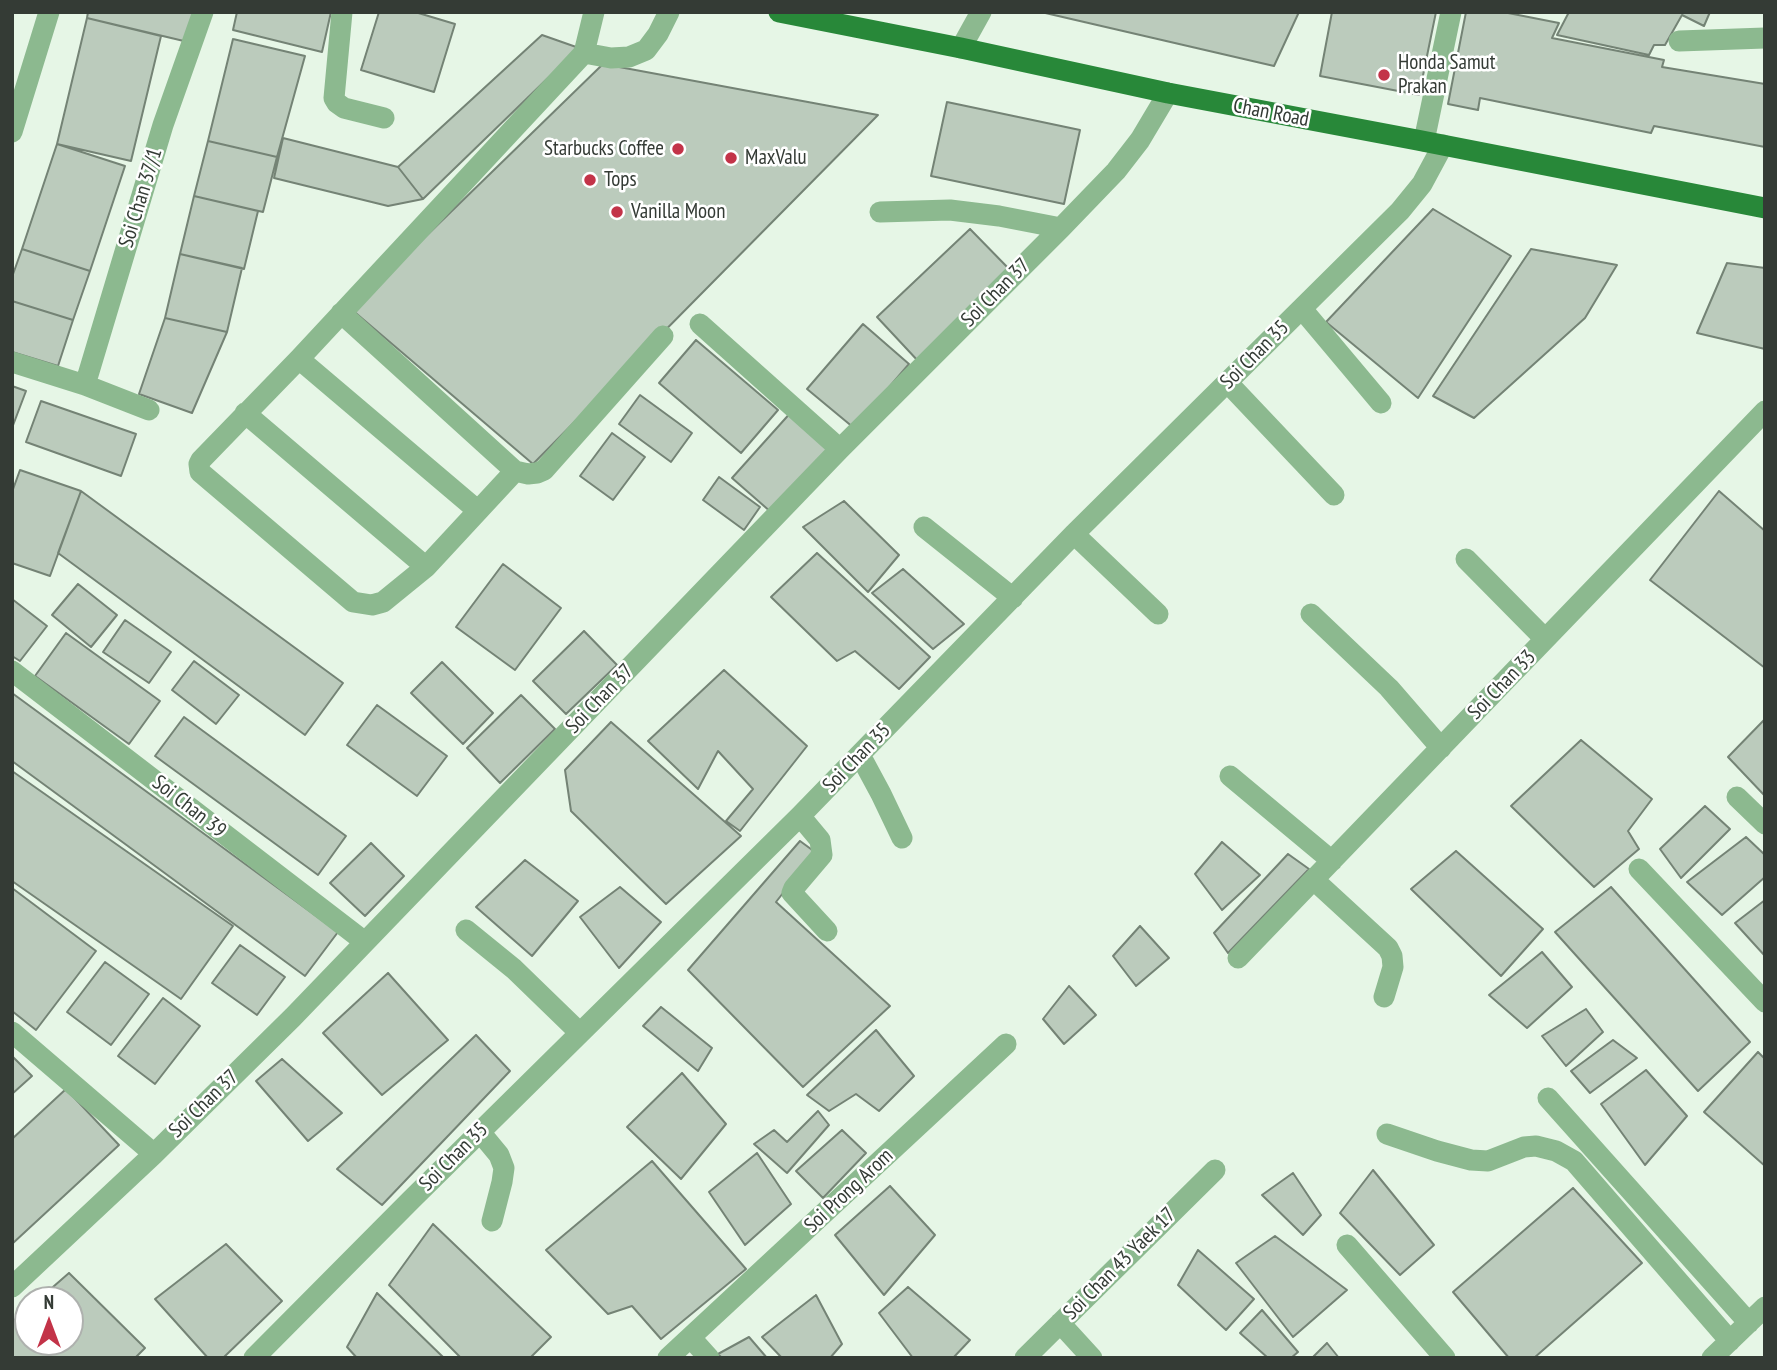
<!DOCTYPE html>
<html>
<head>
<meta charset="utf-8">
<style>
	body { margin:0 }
	#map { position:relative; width:1777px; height:1370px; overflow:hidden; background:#e6f6e6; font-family:"PT Sans Narrow",sans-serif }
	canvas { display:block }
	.frame { position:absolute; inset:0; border:14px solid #343b35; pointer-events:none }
	.north { position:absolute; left:14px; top:1286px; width:70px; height:70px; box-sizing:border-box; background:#fff; border:2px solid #aeb1ae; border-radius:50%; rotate:0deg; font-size:19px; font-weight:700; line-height:28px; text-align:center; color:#343b35 }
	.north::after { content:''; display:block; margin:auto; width:24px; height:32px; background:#c33348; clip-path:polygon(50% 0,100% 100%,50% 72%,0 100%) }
</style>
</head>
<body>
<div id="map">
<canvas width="1777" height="1370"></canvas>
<div class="frame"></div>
<div class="north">N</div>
</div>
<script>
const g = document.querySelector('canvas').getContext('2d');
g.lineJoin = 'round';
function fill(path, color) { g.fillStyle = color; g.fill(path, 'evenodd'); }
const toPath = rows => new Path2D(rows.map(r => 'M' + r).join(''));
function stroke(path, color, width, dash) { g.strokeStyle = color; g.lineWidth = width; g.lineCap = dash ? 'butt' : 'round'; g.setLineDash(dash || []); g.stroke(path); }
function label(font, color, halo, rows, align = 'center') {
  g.font = font + ' "PT Sans Narrow",sans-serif'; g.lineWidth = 5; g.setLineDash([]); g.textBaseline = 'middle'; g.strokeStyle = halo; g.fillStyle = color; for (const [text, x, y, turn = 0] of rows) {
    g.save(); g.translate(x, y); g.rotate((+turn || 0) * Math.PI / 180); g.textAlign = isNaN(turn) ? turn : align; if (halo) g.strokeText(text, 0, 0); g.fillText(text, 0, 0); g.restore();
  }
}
const building = toPath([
	[88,12,195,12,188,42,87,18,88,12],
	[237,12,331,12,322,52,233,30,237,12],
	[379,12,415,12,455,24,434,92,361,70,379,12],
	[1041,12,1299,12,1274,66,1041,12],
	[1332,12,1436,12,1419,95,1320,76,1332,12],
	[1466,12,1503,12,1559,23,1552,38,1664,60,1662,67,1765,84,1765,147,1654,126,1651,133,1480,98,1478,110,1448,104,1466,12],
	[1569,12,1710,12,1704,26,1682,15,1665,45,1654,45,1649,55,1557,35,1569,12],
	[87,18,161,36,131,161,57,144,87,18],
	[542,35,579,48,423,199,398,167,542,35],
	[233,39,305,56,277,157,208,141,233,39],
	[603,64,878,115,533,464,351,309,603,64],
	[947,102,1080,130,1064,204,931,176,947,102],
	[283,138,398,167,423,199,388,206,274,178,283,138],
	[208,141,277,157,263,212,194,196,208,141],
	[57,144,125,166,90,271,22,249,57,144],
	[194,196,258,211,244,269,180,254,194,196],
	[1433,209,1511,256,1418,398,1326,322,1433,209],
	[970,229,1013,273,919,362,877,317,970,229],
	[22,249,90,271,73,320,12,301,12,277,22,249],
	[1531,249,1617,265,1585,318,1474,418,1433,396,1531,249],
	[180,254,242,268,227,332,165,318,180,254],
	[1727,263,1765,268,1765,349,1697,333,1727,263],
	[12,301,73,320,58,366,12,352,12,301],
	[165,318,227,332,192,413,139,394,165,318],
	[863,324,909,364,854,428,807,389,863,324],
	[696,340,778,410,741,453,659,383,696,340],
	[12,386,26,391,12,428,12,386],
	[640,395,692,433,671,462,619,424,640,395],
	[41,401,136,434,121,476,26,442,41,401],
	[793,410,833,445,772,513,732,478,793,410],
	[612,433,645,457,613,500,580,476,612,433],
	[20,470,81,491,50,576,12,563,12,492,20,470],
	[719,477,760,507,744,530,703,500,719,477],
	[81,491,343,683,305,735,58,553,81,491],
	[1719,491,1765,531,1765,668,1650,580,1719,491],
	[844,501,899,555,868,592,803,527,844,501],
	[817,553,930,657,899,689,855,651,837,661,771,597,817,553],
	[503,564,561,608,515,670,456,627,503,564],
	[903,569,964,624,933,649,872,593,903,569],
	[78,584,117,615,91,647,52,615,78,584],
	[12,599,47,626,20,661,12,656,12,599],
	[125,620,171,652,149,683,103,652,125,620],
	[584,631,617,665,566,714,533,681,584,631],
	[66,633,160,701,129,744,35,676,66,633],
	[194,661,239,695,216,724,172,690,194,661],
	[442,662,493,713,463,744,411,693,442,662],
	[724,670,807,746,740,831,726,821,753,789,718,751,698,789,648,741,724,670],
	[12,693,338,932,305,976,12,761,12,693],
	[521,695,555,729,500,783,467,748,521,695],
	[377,705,447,756,417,796,347,745,377,705],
	[184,717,346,836,318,875,155,756,184,717],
	[1765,719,1765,796,1728,757,1765,719],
	[611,722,741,836,666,904,571,811,565,770,611,722],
	[1581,740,1652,799,1628,831,1639,849,1594,887,1511,806,1581,740],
	[12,771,233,926,181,999,12,881,12,771],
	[1705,806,1730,829,1681,878,1660,849,1705,806],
	[1746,837,1765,855,1765,877,1722,915,1687,882,1746,837],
	[800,841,815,852,776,902,890,1006,803,1087,688,970,800,841],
	[1222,842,1260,875,1222,910,1195,874,1222,842],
	[371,843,404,876,365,916,330,883,371,843],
	[1456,851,1543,929,1501,976,1411,889,1456,851],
	[1288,854,1309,869,1228,953,1214,933,1288,854],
	[525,860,578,901,532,956,476,907,525,860],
	[620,887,661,922,619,968,580,917,620,887],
	[1611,887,1750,1042,1698,1091,1555,932,1611,887],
	[12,888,96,951,36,1030,12,1011,12,888],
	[1765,900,1765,956,1735,923,1765,900],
	[1140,926,1169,958,1136,986,1113,956,1140,926],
	[240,945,285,977,257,1015,212,983,240,945],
	[1542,952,1572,987,1527,1028,1489,995,1542,952],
	[105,962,149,994,111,1045,67,1012,105,962],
	[388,973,448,1040,382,1095,323,1033,388,973],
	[1069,986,1096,1015,1064,1044,1043,1019,1069,986],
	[163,998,200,1026,155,1084,118,1056,163,998],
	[661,1007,712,1048,698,1071,643,1026,661,1007],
	[1586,1009,1603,1032,1566,1066,1542,1036,1586,1009],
	[876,1030,914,1076,879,1111,856,1094,829,1111,807,1095,876,1030],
	[476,1035,510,1071,382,1205,337,1169,476,1035],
	[1613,1040,1637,1058,1590,1093,1571,1071,1613,1040],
	[1758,1052,1765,1059,1765,1166,1704,1112,1758,1052],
	[12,1056,32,1076,12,1094,12,1056],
	[282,1059,342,1113,308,1141,256,1081,282,1059],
	[1646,1070,1687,1116,1645,1165,1601,1104,1646,1070],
	[682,1073,726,1124,681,1179,627,1127,682,1073],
	[66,1089,119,1145,12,1244,12,1139,66,1089],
	[818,1111,829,1125,787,1173,754,1144,774,1130,787,1142,818,1111],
	[842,1130,866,1153,823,1198,796,1171,842,1130],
	[757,1153,791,1204,745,1245,709,1192,757,1153],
	[652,1161,746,1269,661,1339,632,1306,608,1314,546,1250,652,1161],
	[1373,1170,1434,1245,1400,1275,1340,1213,1373,1170],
	[1293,1173,1321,1215,1303,1235,1262,1195,1293,1173],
	[890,1186,935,1235,884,1295,835,1235,890,1186],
	[1573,1188,1642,1263,1534,1358,1509,1358,1453,1292,1573,1188],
	[433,1224,551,1337,530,1358,461,1358,389,1285,433,1224],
	[1275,1236,1347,1290,1293,1337,1236,1263,1275,1236],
	[226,1244,282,1301,223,1358,208,1358,155,1299,226,1244],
	[1198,1250,1254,1299,1226,1330,1178,1285,1198,1250],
	[69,1273,145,1348,135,1358,12,1358,12,1322,28,1309,28,1342,70,1342,70,1300,38,1300,69,1273],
	[908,1287,970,1340,953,1358,913,1358,879,1313,908,1287],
	[377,1293,444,1358,357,1358,347,1347,377,1293],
	[816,1295,842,1344,830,1358,782,1358,762,1337,816,1295],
	[1262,1310,1298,1352,1291,1358,1268,1358,1240,1333,1262,1310],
	[749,1337,767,1358,722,1358,718,1354,749,1337],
	[1327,1343,1339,1358,1312,1358,1327,1343]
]);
fill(building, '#bbcbbc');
stroke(building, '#748375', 2);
stroke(toPath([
	[342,12,334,98,337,103,344,108,384,118],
	[1679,41,1765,38],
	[961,48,981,12],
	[584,53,611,58,629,57,646,50,658,34,669,12],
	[12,132,49,12],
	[1424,141,1451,12],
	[880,212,950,210,999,216,1061,228],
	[1302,309,1381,403],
	[341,313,515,471,528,474,537,473,544,470,663,336],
	[700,324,840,449],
	[299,359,477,510],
	[12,362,85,385,149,410],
	[1227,382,1334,495],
	[85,385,163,125,203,12],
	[245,413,426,567],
	[515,471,426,567,383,602,372,605,353,602,200,472,199,464,201,460,299,359,584,53,594,12],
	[924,527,1013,598],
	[1074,534,1158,614],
	[1466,559,1545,639],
	[1311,614,1389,688,1441,748],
	[12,671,365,942],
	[860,755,881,794,902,838],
	[1230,776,1332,861],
	[1737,797,1765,824],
	[800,816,820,840,822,855,794,888,792,893,827,931],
	[1639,869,1765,1002],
	[1314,880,1388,948,1392,956,1393,967,1384,997],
	[466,930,514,969,580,1033],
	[1238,958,1765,411],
	[12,1032,154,1154],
	[1548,1098,1749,1323],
	[480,1132,499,1155,504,1168,502,1182,492,1221],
	[1387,1134,1437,1151,1471,1160,1488,1161,1524,1147,1536,1146,1556,1151,1574,1161,1730,1341],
	[1347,1245,1445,1358],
	[12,1287,154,1154,293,1017,840,449,1061,228,1116,171,1140,140,1168,93],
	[1060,1323,1092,1358],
	[691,1338,709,1358],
	[254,1358,411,1200,800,816,1074,534,1400,211,1422,184,1443,145],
	[668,1358,1006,1044],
	[1025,1358,1215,1170],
	[1712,1358,1765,1307]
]), '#8cb98f', 21);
stroke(toPath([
	[779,12,961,48,1168,93,1417,140,1765,208]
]), '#288839', 21);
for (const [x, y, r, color] of [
	[1384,75,7,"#c33348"],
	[678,149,7,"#c33348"],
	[731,158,7,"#c33348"],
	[590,180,7,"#c33348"],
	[617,212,7,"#c33348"]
]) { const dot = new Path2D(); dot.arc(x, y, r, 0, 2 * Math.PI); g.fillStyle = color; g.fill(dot); stroke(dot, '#fff', 2.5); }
label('21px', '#343b35', '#fff', [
	["Honda Samut",1398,63],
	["Prakan",1398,87],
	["Starbucks Coffee",664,149,"right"],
	["MaxValu",745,158],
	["Tops",604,180],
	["Vanilla Moon",631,212]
], 'left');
label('21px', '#343b35', '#fff', [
	["Chan Road",1271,113,11],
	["Soi Chan 37/1",141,198,-73],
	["Soi Chan 37",996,293,-45],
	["Soi Chan 35",1255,355,-45],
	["Soi Chan 33",1502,685,-46],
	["Soi Chan 37",600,699,-46],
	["Soi Chan 35",857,758,-46],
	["Soi Chan 39",189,807,38],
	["Soi Chan 37",204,1104,-44],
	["Soi Chan 35",454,1157,-45],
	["Soi Prong Arom",849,1191,-43],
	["Soi Chan 43 Yaek 17",1120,1264,-45]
]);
</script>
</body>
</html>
